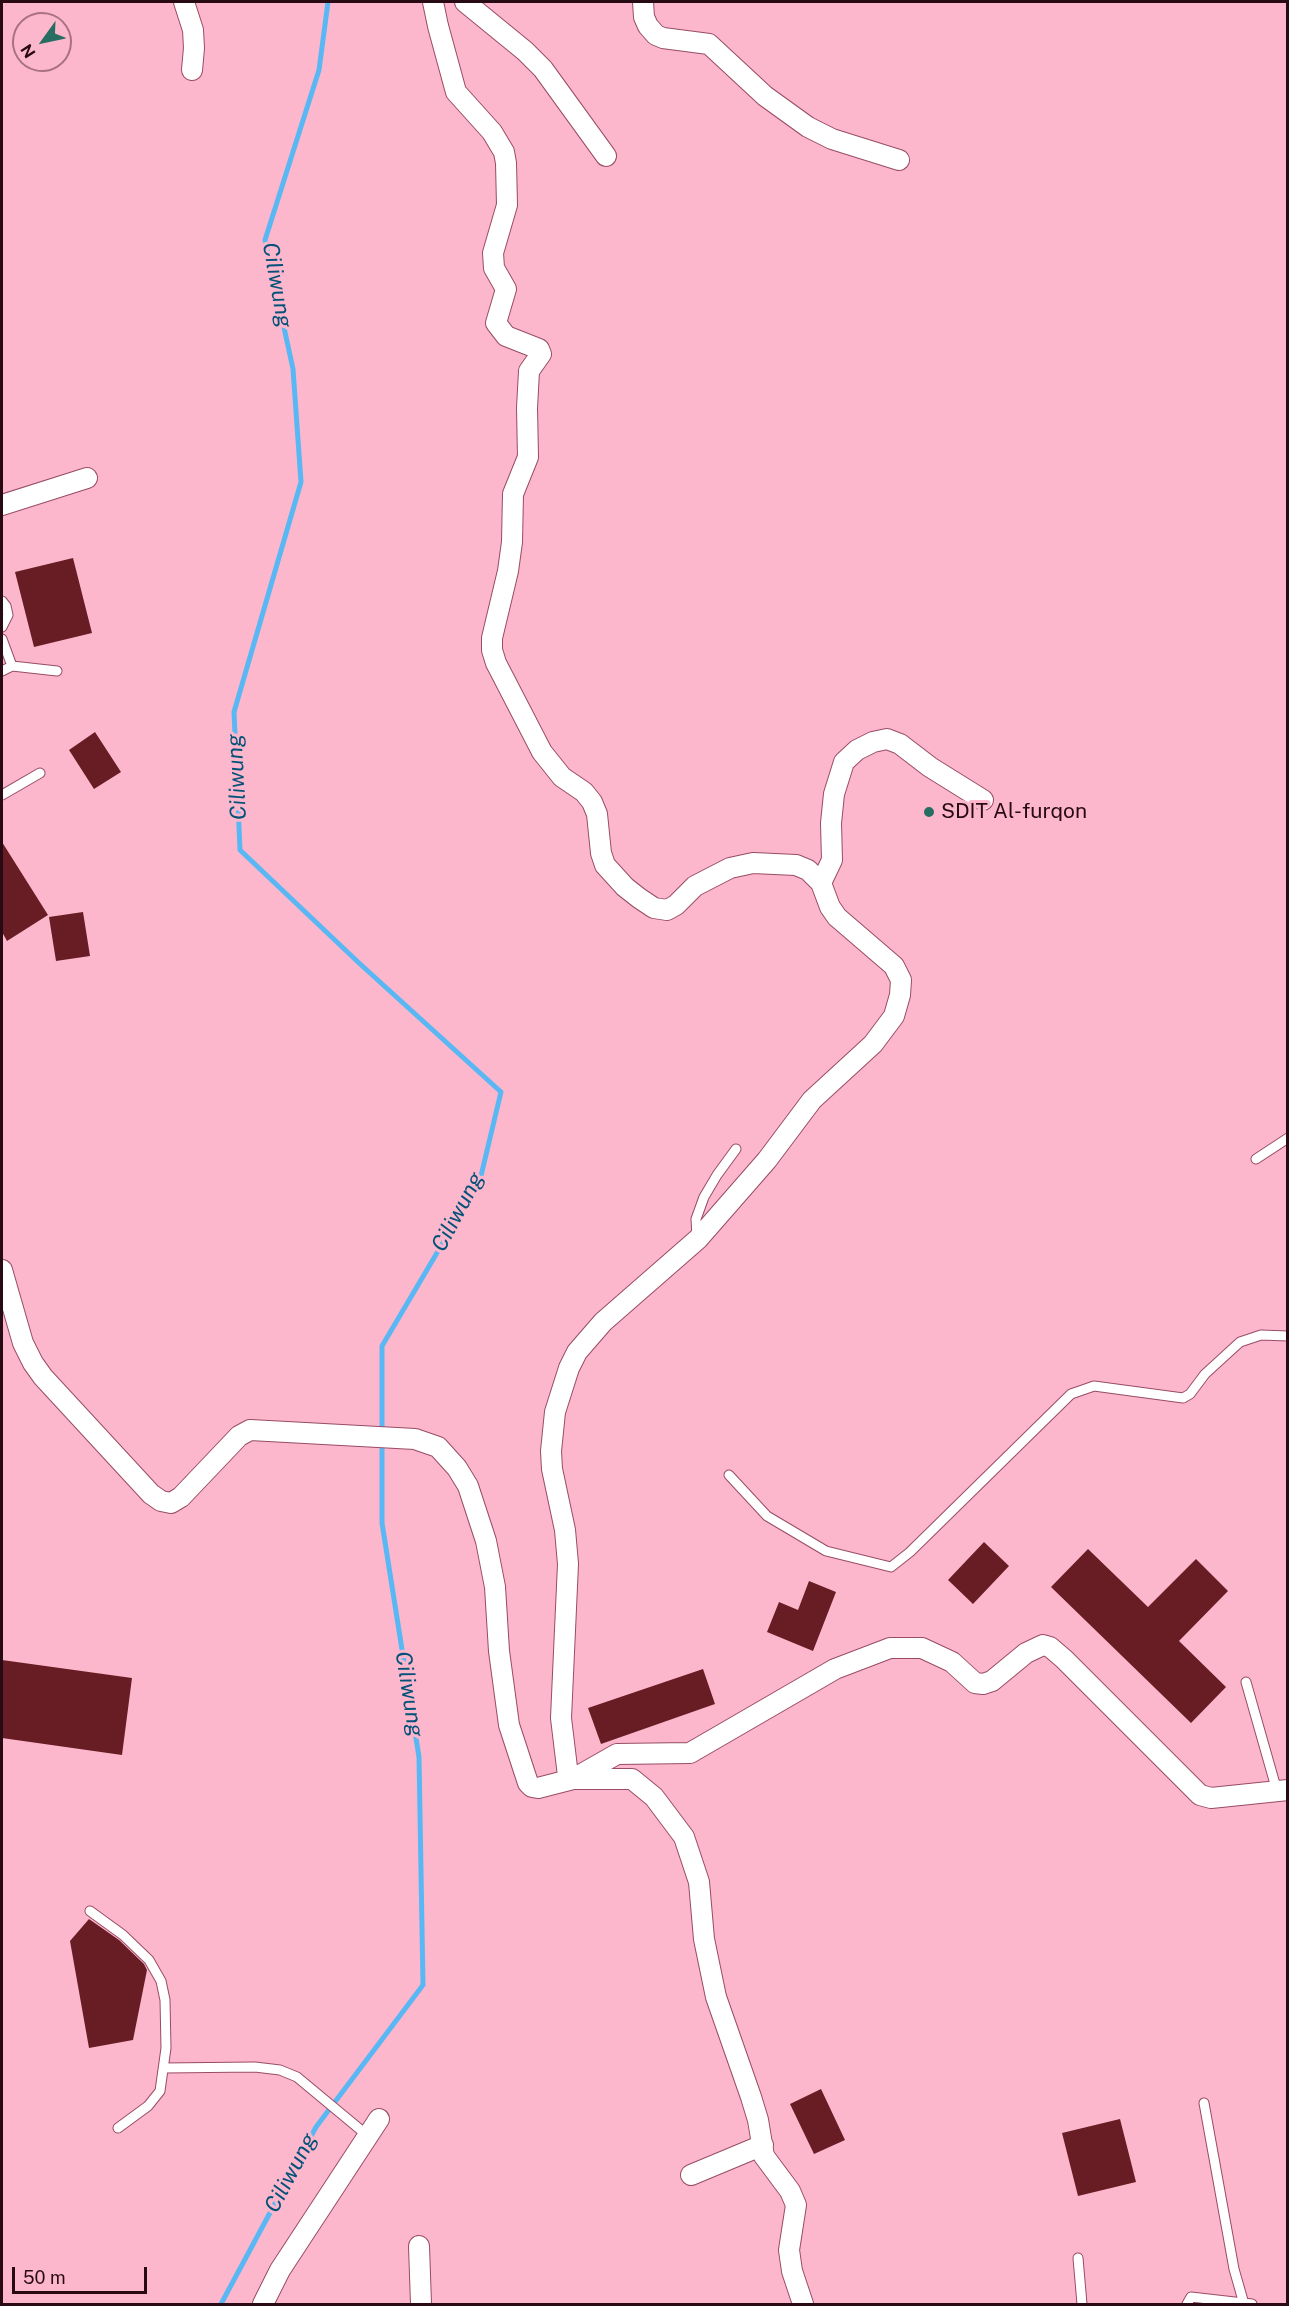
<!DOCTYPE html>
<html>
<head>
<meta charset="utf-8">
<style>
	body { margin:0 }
	#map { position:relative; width:1289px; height:2306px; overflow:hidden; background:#fdb7cc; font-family:"Public Sans",sans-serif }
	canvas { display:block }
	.frame { position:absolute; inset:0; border:3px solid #280a15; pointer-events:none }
	.north { position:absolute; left:12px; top:12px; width:60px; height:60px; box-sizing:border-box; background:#fdb7cc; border:2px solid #a87283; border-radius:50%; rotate:237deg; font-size:16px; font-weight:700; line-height:24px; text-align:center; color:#280a15 }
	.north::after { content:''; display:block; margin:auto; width:21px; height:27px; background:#276d61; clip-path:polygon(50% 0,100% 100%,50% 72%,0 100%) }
	.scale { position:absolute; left:12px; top:2267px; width:135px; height:27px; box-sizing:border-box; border:3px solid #280a15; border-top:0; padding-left:8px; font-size:18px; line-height:21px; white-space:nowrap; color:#280a15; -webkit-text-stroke:4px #fdb7cc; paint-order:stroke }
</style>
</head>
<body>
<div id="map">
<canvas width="1289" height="2306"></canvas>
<div class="frame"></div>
<div class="north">N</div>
<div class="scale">50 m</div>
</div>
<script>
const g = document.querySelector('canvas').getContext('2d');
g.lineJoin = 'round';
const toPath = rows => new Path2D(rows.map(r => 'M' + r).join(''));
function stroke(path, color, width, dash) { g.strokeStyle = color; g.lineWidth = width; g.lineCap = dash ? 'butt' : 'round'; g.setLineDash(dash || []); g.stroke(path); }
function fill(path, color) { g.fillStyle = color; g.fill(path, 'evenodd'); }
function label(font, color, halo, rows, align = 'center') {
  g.font = font + ' "Public Sans",sans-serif'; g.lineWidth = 6; g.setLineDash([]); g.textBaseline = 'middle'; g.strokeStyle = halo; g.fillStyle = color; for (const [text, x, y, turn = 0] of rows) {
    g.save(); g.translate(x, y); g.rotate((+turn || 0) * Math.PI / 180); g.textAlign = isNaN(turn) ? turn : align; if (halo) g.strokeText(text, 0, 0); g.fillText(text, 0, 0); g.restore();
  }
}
stroke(toPath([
	[221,2304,316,2127,423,1985,419,1757,382,1523,382,1346,480,1180,501,1092,359,963,240,850,234,712,301,482,293,369,265,240,319,70,328,2]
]), '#59b8f4', 5);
fill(toPath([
	[73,558,92,633,34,647,15,572],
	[95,732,121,772,94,789,69,750],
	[2,842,48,915,7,941,2,932],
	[83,912,90,956,56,961,49,917],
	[984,1542,1009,1566,973,1604,948,1580],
	[1088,1549,1148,1607,1196,1559,1228,1591,1179,1641,1226,1687,1191,1723,1051,1587],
	[809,1581,836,1592,813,1651,767,1632,779,1602,798,1610],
	[2,1660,132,1678,122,1755,2,1738],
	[703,1669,715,1704,601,1744,588,1708],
	[89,1919,119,1940,144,1964,147,1970,133,2040,89,2048,70,1941],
	[821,2089,845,2140,814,2154,790,2104],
	[1120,2119,1136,2182,1078,2196,1062,2133]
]), '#681d24');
const lane = toPath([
	[2,601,6,606,8,615,2,627],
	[2,639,12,666],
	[2,671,12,666,57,671],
	[2,795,40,773],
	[1256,1159,1288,1138],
	[697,1237,696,1219,704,1197,717,1175,736,1149],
	[729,1475,767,1516,826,1551,891,1567,910,1552,1071,1394,1094,1386,1183,1398,1190,1394,1205,1374,1240,1342,1261,1335,1288,1336],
	[1246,1682,1277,1791],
	[90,1911,123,1935,149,1960,161,1981,165,2000,166,2048,160,2091,148,2106,118,2128],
	[164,2068,255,2067,280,2070,297,2077,368,2136],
	[1204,2103,1234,2269,1244,2304],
	[1078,2258,1082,2304],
	[1187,2304,1191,2297,1252,2304]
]);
const street = toPath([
	[184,2,193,30,194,48,192,70],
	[433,2,438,26,456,92,492,132,504,152,506,163,507,205,493,253,494,268,506,289,496,323,506,336,539,349,541,354,529,371,527,408,528,457,513,494,512,542,508,571,492,638,492,650,496,663,542,752,562,777,584,792,592,802,597,814,601,853,605,865,625,887,639,898,654,908,667,910,676,905,695,886,730,868,753,863,796,865,808,870,821,883,830,907,837,917,894,966,901,980,900,995,894,1016,873,1044,812,1100,767,1160,698,1239,603,1322,577,1352,569,1368,555,1412,551,1451,552,1469,565,1530,568,1564,561,1718,568,1776,573,1779,617,1754,690,1753,835,1669,890,1648,922,1648,952,1662,975,1683,983,1684,992,1681,1026,1653,1043,1645,1050,1647,1064,1659,1200,1795,1211,1798,1288,1790],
	[465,2,525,51,543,69,606,156],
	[643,2,644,17,648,26,656,35,663,38,709,44,765,96,808,127,832,139,899,160],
	[2,505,87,478],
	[821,883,832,860,831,823,834,794,844,762,857,750,873,742,887,739,900,744,930,767,983,800],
	[2,1270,23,1343,33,1363,43,1377,151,1494,161,1501,171,1503,181,1497,239,1436,250,1430,415,1439,438,1447,457,1468,468,1486,486,1541,495,1587,499,1651,509,1725,528,1783,532,1787,538,1788,573,1779,632,1779,654,1797,684,1837,699,1882,704,1939,716,1997,751,2097,758,2120,764,2156,790,2191,796,2205,789,2250,792,2271,803,2304],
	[691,2175,763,2145],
	[419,2246,421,2304],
	[263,2304,280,2270,379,2119]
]);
stroke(lane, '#984c66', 11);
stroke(street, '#984c66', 22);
stroke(lane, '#fff', 9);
stroke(street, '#fff', 20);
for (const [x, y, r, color] of [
	[929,812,6,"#276d61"]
]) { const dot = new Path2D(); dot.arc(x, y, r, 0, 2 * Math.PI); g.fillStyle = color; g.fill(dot); stroke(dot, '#fdb7cc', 2); }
label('21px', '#280a15', '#fdb7cc', [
	["SDIT Al-furqon",941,812]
], 'left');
label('italic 22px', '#045279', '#fdb7cc', [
	["Ciliwung",277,285,80],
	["Ciliwung",237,777,-93],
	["Ciliwung",458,1212,-62],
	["Ciliwung",409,1694,81],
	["Ciliwung",291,2173,-62]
]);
</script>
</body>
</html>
